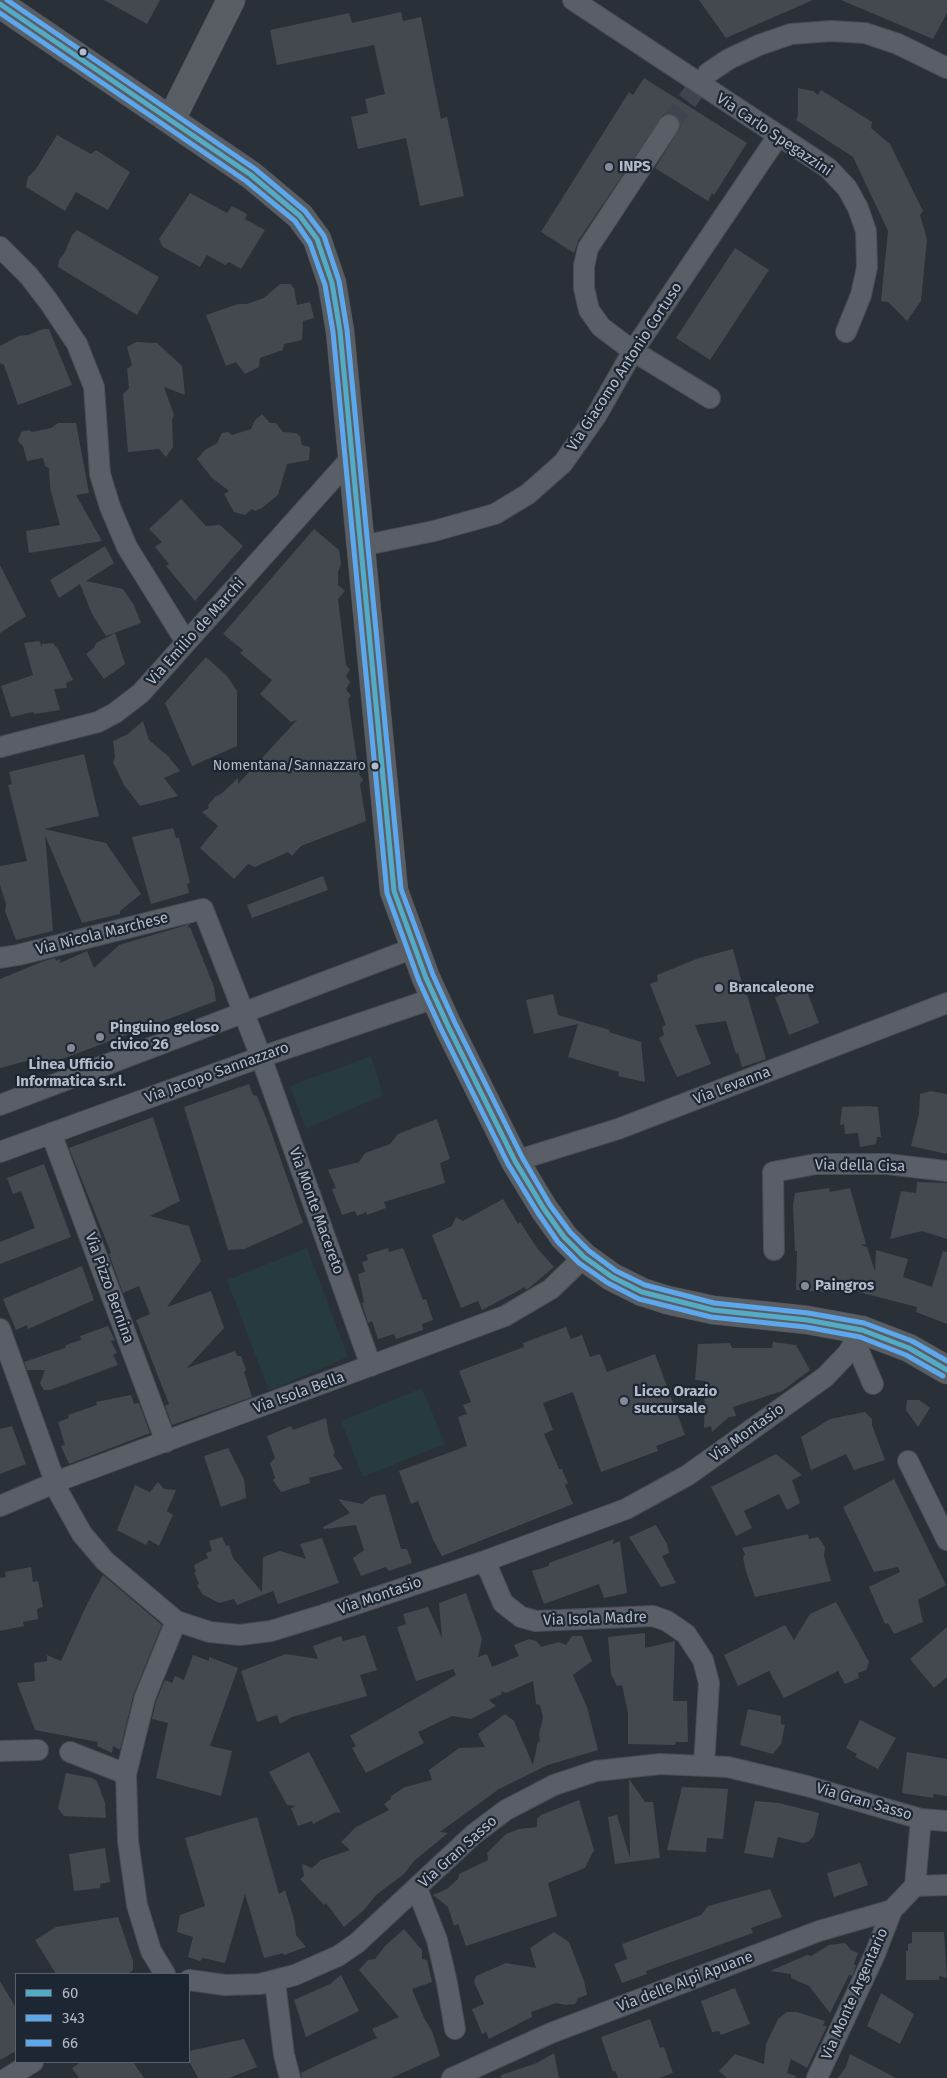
<!DOCTYPE html>
<html>
<head>
<meta charset="utf-8">
<style>
	body { margin:0 }
	#map { position:relative; width:947px; height:2078px; overflow:hidden; background:#2a3038; font-family:"Fira Sans",sans-serif }
	canvas { display:block }
	.legend { position:absolute; left:15px; top:1973px; width:175px; height:90px; box-sizing:border-box; background:#1d2633; border:1px solid #59626f; margin:0; padding:6px 9px; list-style:none; font-size:15px; color:#b4bcc9 }
	.legend li { display:flex; align-items:center; gap:10px; height:25px }
	.legend b { width:25px; border:1px solid #59626f }
</style>
</head>
<body>
<div id="map">
<canvas width="947" height="2078"></canvas>
<ul class="legend">
<li><b style="height:6px;background:#53abc6"></b>60</li>
<li><b style="height:6px;background:#5da7ec"></b>343</li>
<li><b style="height:6px;background:#5da7ec"></b>66</li>
</ul>
</div>
<script>
const g = document.querySelector('canvas').getContext('2d');
g.lineJoin = 'round';
function fill(path, color) { g.fillStyle = color; g.fill(path, 'evenodd'); }
const toPath = rows => new Path2D(rows.map(r => 'M' + r).join(''));
function stroke(path, color, width, dash) { g.strokeStyle = color; g.lineWidth = width; g.lineCap = dash ? 'butt' : 'round'; g.setLineDash(dash || []); g.stroke(path); }
function label(font, color, halo, rows, align = 'center') {
  g.font = font + ' "Fira Sans",sans-serif'; g.lineWidth = 4.5; g.setLineDash([]); g.textBaseline = 'middle'; g.strokeStyle = halo; g.fillStyle = color; for (const [text, x, y, turn = 0] of rows) {
    g.save(); g.translate(x, y); g.rotate((+turn || 0) * Math.PI / 180); g.textAlign = isNaN(turn) ? turn : align; if (halo) g.strokeText(text, 0, 0); g.fillText(text, 0, 0); g.restore();
  }
}
fill(toPath([
	[371,1056,383,1095,306,1129,290,1086],
	[307,1248,348,1357,269,1391,227,1280],
	[422,1388,445,1444,363,1477,341,1421]
]), '#273a3e');
fill(toPath([
	[104,0,160,0,147,24],
	[699,0,813,0,726,38],
	[841,0,947,0,947,13,933,39],
	[401,12,403,21,421,17,441,119,447,117,464,196,420,206,406,138,358,149,351,117,368,113,365,99,385,94,374,45,277,65,270,30,349,13,352,23],
	[644,78,747,143,714,195,712,193,708,201,655,168,681,126,676,115,669,113,663,115,578,241,574,253,541,232,629,92,633,95],
	[798,88,813,91,818,95,821,90,872,122,871,128,890,144,923,211,920,215,927,239,921,301,907,321,888,302,881,301,888,231,853,157,796,120,798,115],
	[57,135,91,154,96,150,130,172,108,210,76,192,65,211,26,187,28,177,36,169],
	[190,193,227,213,232,206,247,214,245,219,265,230,241,269,229,262,225,265,207,255,200,267,163,247,159,239],
	[77,230,159,277,137,315,58,267,59,260,65,252,72,235],
	[735,248,769,270,710,360,676,338],
	[280,284,290,284,294,288,297,305,310,302,314,318,303,321,302,340,284,344,283,350,260,358,259,367,245,374,236,362,226,366,206,315,238,304,247,304,264,298],
	[43,329,49,329,72,385,18,405,4,365,0,363,0,346,19,336,28,335],
	[136,342,157,343,182,366,185,395,164,387,174,415,172,420,173,447,166,457,159,449,128,452,123,394,129,388,127,369,132,365,127,347],
	[262,414,270,423,276,423,283,432,296,433,300,436,302,445,310,447,309,460,287,464,278,495,262,508,255,511,252,509,245,515,234,512,224,494,229,491,212,478,197,459,205,450,217,443,222,433,228,432,232,435,251,429,255,420],
	[58,423,76,423,89,493,76,495,102,541,29,553,26,531,60,525,50,488,49,468,45,466,43,458,27,461,23,446,18,441,21,432,29,430,32,432,51,428],
	[181,499,206,526,220,525,243,546,195,601,166,566,169,564,155,547,162,542,149,529],
	[314,529,339,550,341,564,338,572,338,585,345,591,338,599,346,665,350,670,346,676,350,682,346,689,351,696,348,699,357,761,362,767,359,774,363,780,360,784,366,821,301,846,292,856,288,852,255,867,248,864,234,879,200,848,218,826,202,812,209,808,208,805,215,797,221,794,238,778,238,784,297,720,291,722,260,694,272,680,240,653,243,650,223,634],
	[105,546,114,563,86,581,123,589,134,605,141,623,106,636,92,614,80,584,59,598,50,580],
	[0,565,26,616,0,633],
	[115,633,125,664,104,679,86,654,94,648,96,643],
	[39,641,42,647,42,644,53,643,58,649,73,680,66,683,67,688,54,689,60,710,35,714,33,712,11,717,1,686,33,675,24,643],
	[206,657,227,676,237,691,237,746,192,766,165,703],
	[143,721,149,740,168,756,180,771,164,778,178,796,140,806,124,785,113,762,115,757,113,741,128,734],
	[84,754,99,816,44,829,106,843,141,894,120,911,120,914,82,923,45,835,53,931,16,940,5,911,6,904,0,885,0,866,27,861,8,785,12,784,9,772],
	[173,828,176,838,179,838,190,883,187,884,189,893,151,904,132,837],
	[323,876,328,890,252,918,247,905],
	[190,924,187,928,190,927,214,987,216,1001,41,1067,38,1058,0,1068,0,979,44,961,55,958,56,961,60,959,60,963,87,951,94,968,119,945],
	[733,949,745,995,747,995,766,1059,742,1067,738,1053,736,1054,726,1021,695,1025,711,1064,677,1077,659,1038,664,1035,662,1027,666,1025,650,984,658,981,657,975,699,958],
	[805,986,819,1023,789,1035,775,997],
	[553,994,558,1015,610,1030,609,1032,641,1042,645,1082,618,1076,619,1072,568,1057,578,1024,534,1034,526,1000],
	[249,1084,253,1095,257,1096,267,1120,303,1223,244,1249,228,1250,184,1107],
	[931,1091,947,1094,947,1154,911,1146,919,1114,920,1094],
	[868,1106,878,1107,881,1137,877,1137,876,1144,860,1147,858,1133,845,1134,844,1124,840,1125,842,1107],
	[153,1117,180,1201,150,1216,189,1226,201,1261,167,1307,211,1291,224,1328,187,1368,235,1351,237,1356,241,1356,246,1370,244,1372,252,1397,172,1425,165,1406,169,1404,136,1320,150,1314,139,1286,123,1293,109,1254,111,1253,69,1148],
	[437,1119,450,1159,440,1163,445,1183,384,1202,386,1208,367,1215,366,1212,357,1216,355,1211,342,1215,332,1189,336,1188,328,1170,359,1162,365,1153,390,1144,398,1134],
	[44,1164,71,1237,0,1264,0,1242,35,1228,21,1191,13,1194,7,1178],
	[917,1182,947,1183,947,1239,922,1231,890,1239,901,1191,916,1193],
	[829,1188,830,1192,850,1188,866,1244,860,1245,867,1247,875,1272,876,1250,908,1259,903,1277,932,1287,943,1251,947,1252,947,1324,916,1312,917,1307,839,1287,839,1293,796,1290,797,1251,795,1251,793,1205,795,1193],
	[503,1199,518,1224,520,1222,537,1248,554,1267,529,1288,526,1290,525,1287,482,1310,478,1301,461,1308,432,1235,452,1226,456,1217,463,1221],
	[388,1248,389,1252,403,1248,423,1300,426,1299,433,1320,422,1324,423,1330,396,1339,394,1334,378,1339,372,1321,368,1323,362,1303,364,1302,358,1274,365,1272,362,1262,368,1260,366,1255],
	[82,1266,94,1300,28,1329,27,1325,16,1330,3,1299],
	[108,1326,115,1340,111,1341,117,1353,113,1355,118,1365,50,1390,44,1390,40,1383,45,1370,27,1370,24,1362,65,1348,66,1345,81,1340,80,1336],
	[566,1327,571,1339,582,1335,590,1357,600,1354,607,1372,655,1354,685,1435,656,1446,658,1451,601,1472,573,1392,543,1403,553,1430,544,1434,559,1469,562,1469,568,1483,565,1485,573,1504,442,1556,433,1540,418,1501,411,1504,399,1471,467,1446,458,1417,467,1414,463,1405,471,1402,459,1371,524,1347,523,1343],
	[773,1342,796,1345,810,1370,782,1391,733,1407,736,1416,729,1417,712,1432,711,1426,704,1428,705,1381,695,1380,698,1344,730,1343,732,1348,772,1348],
	[131,1395,134,1404,139,1403,150,1433,69,1464,61,1446,65,1445,58,1422,69,1418,68,1415,97,1405,96,1402],
	[907,1400,919,1400,930,1408,918,1427,906,1410],
	[865,1412,872,1419,872,1425,885,1460,854,1470,846,1454,811,1470,801,1437,830,1419],
	[326,1418,329,1436,335,1453,333,1455,343,1469,309,1478,310,1483,281,1492,273,1480,275,1478,270,1463,275,1458,267,1436,291,1426,293,1430],
	[12,1426,26,1464,0,1474,0,1429],
	[228,1448,244,1479,246,1498,221,1507,204,1456],
	[776,1454,802,1475,792,1480,800,1503,787,1510,779,1494,744,1511,752,1528,736,1536,711,1487],
	[894,1479,946,1585,918,1600,923,1622,894,1634,888,1623,885,1624,869,1587,900,1572,898,1567,874,1572,843,1507],
	[158,1482,164,1489,176,1490,167,1511,173,1515,159,1546,149,1540,146,1545,117,1530,135,1485,150,1492],
	[385,1494,401,1549,407,1549,412,1563,389,1571,386,1567,361,1576,353,1558,364,1550,356,1525,324,1529,323,1527,350,1513,338,1499,362,1504,371,1497],
	[656,1525,667,1544,669,1553,662,1556,676,1583,661,1587,629,1537],
	[808,1534,809,1539,818,1537,825,1547,824,1556,831,1581,755,1597,746,1571,743,1558,745,1554,742,1548],
	[222,1537,226,1546,229,1545,233,1558,262,1592,263,1557,280,1551,306,1559,300,1544,322,1538,339,1583,278,1604,273,1591,237,1605,234,1599,219,1603,202,1594,197,1585,199,1584,194,1572,196,1572,194,1565,208,1558,206,1553,212,1551,209,1541],
	[614,1539,613,1544,620,1541,627,1593,604,1598,599,1584,544,1604,532,1571,549,1566,549,1563],
	[31,1567,33,1582,38,1581,43,1607,37,1609,38,1619,23,1622,24,1626,0,1631,0,1578,6,1577,5,1572],
	[103,1575,162,1625,134,1693,120,1750,113,1746,112,1753,97,1746,98,1742,35,1730,17,1683,35,1681,34,1663,47,1661,47,1655,61,1661,88,1602],
	[466,1593,482,1639,478,1657,487,1654,492,1667,519,1656,514,1645,529,1639,536,1641,541,1647,559,1642,566,1645,572,1636,582,1636,592,1661,573,1675,587,1707,598,1750,548,1765,499,1789,440,1832,448,1833,414,1861,404,1874,376,1895,364,1910,344,1927,326,1903,324,1905,300,1879,304,1876,302,1864,312,1868,321,1860,350,1850,341,1842,356,1827,389,1810,384,1804,391,1799,391,1796,405,1787,432,1780,429,1770,459,1748,485,1747,478,1734,505,1714,514,1721,533,1765,538,1741,540,1743,539,1734,543,1718,540,1705,536,1704,533,1681,506,1693,501,1691,502,1694,489,1700,496,1706,471,1719,452,1716,418,1732,424,1743,366,1773,352,1748,356,1746,350,1736,456,1675,453,1669,416,1681,397,1627,406,1624,403,1614,428,1607,442,1638,439,1603],
	[836,1602,869,1662,866,1670,858,1673,859,1678,845,1684,838,1671,784,1698,769,1671,738,1686,724,1655,785,1625,794,1640,810,1614],
	[947,1627,947,1677,934,1688,910,1659],
	[645,1633,645,1648,675,1641,673,1701,687,1701,688,1742,676,1742,675,1745,628,1744,628,1713,622,1685,617,1686,611,1674,608,1637],
	[365,1635,377,1670,360,1675,367,1696,292,1717,280,1724,277,1715,257,1722,241,1671,286,1654,318,1659,313,1646,341,1636,343,1641],
	[193,1655,209,1661,209,1657,238,1668,210,1746,232,1751,221,1796,156,1778,168,1723,152,1719,156,1701,165,1680,172,1683,175,1676,184,1680],
	[748,1709,781,1716,781,1724,785,1725,781,1744,773,1754,740,1745],
	[860,1720,896,1738,878,1769,855,1757,857,1754,846,1748],
	[309,1752,341,1813,336,1812,313,1824,312,1821,298,1826,291,1808,296,1806,287,1805,269,1772],
	[907,1752,947,1759,947,1796,934,1794,933,1798,902,1793],
	[66,1773,92,1778,97,1781,105,1803,106,1818,64,1816,58,1808],
	[629,1779,645,1802,653,1802,660,1858,615,1864,608,1817,617,1815,630,1858],
	[682,1787,728,1789,723,1839,707,1838,706,1852,667,1850],
	[579,1800,594,1850,585,1868,548,1883,557,1916,466,1946,458,1924,454,1926,448,1907,433,1895,447,1889,458,1879,459,1874,488,1860,487,1853,506,1834,519,1829,537,1827,537,1819,541,1815],
	[755,1801,779,1803,819,1813,814,1836,808,1842,803,1843,778,1837,773,1858,744,1853],
	[257,1817,279,1894,285,1890,294,1919,296,1935,306,1947,284,1955,283,1953,264,1958,245,1894,225,1963,203,1958,200,1961,188,1957,193,1937,177,1932,180,1915,205,1906,185,1838],
	[105,1848,110,1882,100,1884,100,1888,74,1891,69,1854],
	[860,1863,868,1885,834,1897,827,1873],
	[770,1889,782,1917,751,1928,753,1933,646,1971,647,1974,622,1983,614,1964,627,1959,622,1944,701,1915,708,1906],
	[118,1917,133,1961,133,1970,128,1974,56,1974,35,1940,56,1927],
	[404,1929,422,1950,422,1959,427,1960,432,1982,412,1989,424,2018,432,2031,440,2056,391,2078,302,2078,301,2073,319,2064,377,2038,372,2029,399,2017,359,1970,368,1960,375,1959,385,1946],
	[554,1932,569,1942,584,1981,587,1995,578,1998,575,2004,566,2005,556,2003,531,2012,532,2017,489,2039,486,2032,482,2034,472,2009,484,2004,474,1982,476,1976,506,1963,536,1968,530,1948],
	[912,1932,944,1932,947,1978,939,1976,939,1980,906,1980,906,1951,908,1951,908,1944,912,1943],
	[845,1943,851,1950,858,1953,854,1964,856,1966,852,1976,849,1975,830,2013,809,1986,791,1978,791,1974,770,1971,807,1955,811,1956,829,1945],
	[341,1975,359,2011,306,2037,294,2000,330,1984],
	[0,1981,16,2008,16,2051,0,2060],
	[735,1988,750,2024,721,2035,719,2031,712,2032,701,2001],
	[881,1993,914,2014,900,2044,867,2026],
	[787,2012,797,2012,825,2021,823,2026,827,2026,807,2068,791,2059,787,2073,796,2076,795,2078,727,2078,719,2071,735,2054,764,2064,766,2044,778,2019],
	[650,2019,660,2048,664,2047,673,2073,659,2078,618,2078,615,2071,613,2072,601,2037],
	[244,2039,257,2067,229,2078,198,2078,189,2061,189,2051],
	[554,2053,559,2078,501,2078,501,2075,537,2063],
	[850,2054,896,2078,838,2078,846,2067],
	[81,2062,133,2062,144,2078,79,2078,72,2068]
]), '#444950');
stroke(toPath([
	[669,125,708,73]
]), '#3f454e', 20, [20, 10]);
const street = toPath([
	[573,0,828,168,847,188,858,208,866,231,867,267,861,295,846,332],
	[708,73,729,59,759,45,791,34,831,31,865,33,898,44,947,68],
	[669,125,588,248,584,266,584,288,589,310,601,327,633,351,710,398],
	[0,247,29,276,49,302,77,344,94,387,100,474,110,507,127,547,186,642],
	[361,546,434,531,495,514,528,494,563,463,596,416,633,351,778,136],
	[0,747,98,722,115,713,141,693,352,457],
	[0,958,18,955,203,909,261,1057,371,1366],
	[0,1105,414,948],
	[51,1133,166,1442],
	[0,1152,261,1057,435,998],
	[515,1161,618,1129,947,1003],
	[774,1250,773,1172,816,1164,887,1164,947,1171],
	[0,1329,59,1493,82,1534,105,1561,176,1621,210,1632,240,1635,271,1631,323,1615,485,1561,626,1509,688,1475,825,1377,848,1353,862,1330],
	[855,1342,873,1384],
	[908,1461,947,1540],
	[0,1506,66,1478,505,1316,551,1289,584,1257],
	[485,1561,503,1603,521,1617,536,1621,653,1616,667,1621,686,1634,703,1660,709,1683,704,1765],
	[0,1751,38,1750],
	[70,1752,126,1774],
	[915,1886,921,1819],
	[915,1886,947,1885],
	[417,1889,437,1940,447,1983,455,2029],
	[165,1974,151,1951,137,1905,128,1841,126,1774,145,1697,176,1621],
	[189,1980,225,1985,260,1984,295,1975,338,1956,357,1943,474,1834,506,1810,554,1785,596,1771,660,1764,728,1767,807,1786,921,1819,947,1821],
	[275,1982,284,2055,290,2078],
	[7,2078,33,2062],
	[452,2078,551,2033,819,1931,892,1910,915,1886],
	[817,2078,875,1954,892,1910]
]);
const secondary = toPath([
	[0,4,251,175,300,216,317,239,332,283,340,331,394,891,426,978,448,1026,515,1161,544,1209,564,1237,584,1257,612,1277,642,1292,667,1300,713,1310,807,1320,862,1330,909,1348,947,1370],
	[171,120,231,0]
]);
stroke(street, '#484c53', 22);
stroke(secondary, '#484c53', 29);
stroke(street, '#5a5e66', 20);
stroke(secondary, '#595d64', 28);
stroke(toPath([
	[0,4,251,175,300,216,317,239,332,283,340,331,394,891,426,978,448,1026,515,1161,544,1209,564,1237,584,1257,612,1277,642,1292,713,1310,807,1320,862,1330,909,1348,947,1370]
]), '#53abc6', 5);
stroke(toPath([
	[0,13,246,181,295,221,310,243,325,285,333,332,387,893,419,981,441,1029,508,1164,538,1213,558,1242,579,1263,608,1283,639,1299,711,1317,806,1327,860,1337,906,1355,943,1376]
]), '#5da7ec', 5);
stroke(toPath([
	[7,0,255,169,305,211,324,236,339,281,347,330,401,889,433,975,455,1023,522,1157,550,1205,570,1232,589,1251,616,1271,645,1285,714,1303,808,1313,864,1323,912,1341,947,1361]
]), '#5da7ec', 5);
for (const [x, y, r, color] of [
	[83,52,4.5,"#b4bcc9"],
	[609,167,5,"#848b96"],
	[375,766,4.5,"#b4bcc9"],
	[719,988,5,"#848b96"],
	[100,1037,5,"#848b96"],
	[71,1048,5,"#848b96"],
	[805,1286,5,"#848b96"],
	[624,1401,5,"#848b96"]
]) { const dot = new Path2D(); dot.arc(x, y, r, 0, 2 * Math.PI); g.fillStyle = color; g.fill(dot); stroke(dot, '#1d2633', 2); }
label('14px', '#b4bcc9', '#1d2633', [
	["Nomentana/Sannazzaro",366,766]
], 'right');
label('15px', '#b4bcc9', '#1d2633', [
	["Via Carlo Spegazzini",774,135,34],
	["Via Giacomo Antonio Cortuso",625,367,-57],
	["Via Emilio de Marchi",196,632,-48],
	["Via Nicola Marchese",102,934,-14],
	["Via Jacopo Sannazzaro",217,1073,-20],
	["Via Levanna",732,1086,-21],
	["Via della Cisa",860,1166,1],
	["Via Monte Macereto",316,1211,70],
	["Via Pizzo Bernina",109,1288,70],
	["Via Isola Bella",299,1393,-20],
	["Via Montasio",747,1433,-36],
	["Via Montasio",380,1596,-19],
	["Via Isola Madre",595,1619,-2],
	["Via Gran Sasso",864,1802,16],
	["Via Gran Sasso",458,1852,-42],
	["Via delle Alpi Apuane",685,1982,-21],
	["Via Monte Argentario",855,1994,-66]
]);
label('bold 15px', '#b4bcc9', '#1d2633', [
	["INPS",619,167],
	["Brancaleone",729,988],
	["Pinguino geloso",110,1028],
	["civico 26",110,1045],
	["Linea Ufficio",71,1065,"center"],
	["Informatica s.r.l.",71,1082,"center"],
	["Paingros",815,1286],
	["Liceo Orazio",634,1392],
	["succursale",634,1409]
], 'left');
</script>
</body>
</html>
